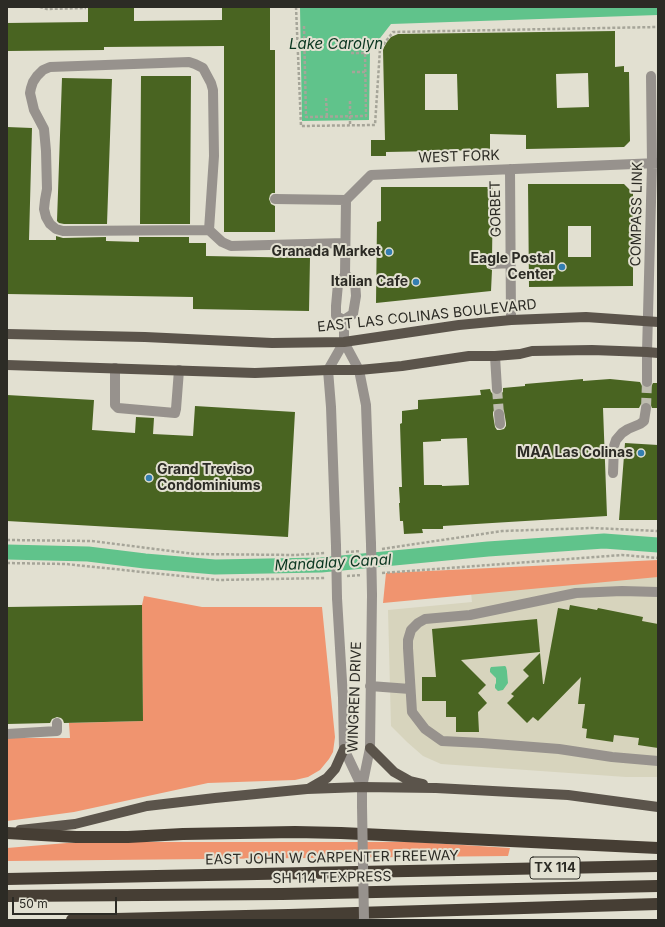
<!DOCTYPE html>
<html>
<head>
<meta charset="utf-8">
<style>
	body { margin:0 }
	#map { position:relative; width:665px; height:927px; overflow:hidden; background:#e2e0d1; font-family:Inter,sans-serif }
	canvas { display:block }
	.frame { position:absolute; inset:0; border:8px solid #2c2b25; pointer-events:none }
	.scale { position:absolute; left:12px; top:897px; width:105px; height:18px; box-sizing:border-box; border:2px solid #2c2b25; border-top:0; padding-left:5px; font-size:12px; line-height:14px; white-space:nowrap; color:#2c2b25; -webkit-text-stroke:3px #e2e0d1; paint-order:stroke }
</style>
</head>
<body>
<div id="map">
<canvas width="665" height="927"></canvas>
<div class="frame"></div>
<div class="scale">50 m</div>
</div>
<script>
const g = document.querySelector('canvas').getContext('2d');
g.lineJoin = 'round';
function fill(path, color) { g.fillStyle = color; g.fill(path, 'evenodd'); }
const toPath = rows => new Path2D(rows.map(r => 'M' + r).join(''));
function stroke(path, color, width, dash) { g.strokeStyle = color; g.lineWidth = width; g.lineCap = dash ? 'butt' : 'round'; g.setLineDash(dash || []); g.stroke(path); }
function label(font, color, halo, rows, align = 'center') {
  g.font = font + ' Inter,sans-serif'; g.lineWidth = 4; g.setLineDash([]); g.textBaseline = 'middle'; g.strokeStyle = halo; g.fillStyle = color; for (const [text, x, y, turn = 0] of rows) {
    g.save(); g.translate(x, y); g.rotate((+turn || 0) * Math.PI / 180); g.textAlign = isNaN(turn) ? turn : align; if (halo) g.strokeText(text, 0, 0); g.fillText(text, 0, 0); g.restore();
  }
}
fill(toPath([
	[658,572,658,777,626,777,441,764,423,756,407,742,391,726,388,610,472,602,471,593]
]), '#d7d4bd');
fill(toPath([
	[658,560,658,577,383,603,386,573],
	[144,596,202,607,322,607,335,737,333,752,329,759,320,770,308,777,295,780,208,783,74,812,7,821,7,738,70,738,69,723,143,721,142,605],
	[125,842,415,842,510,848,508,856,7,861,7,848,67,843]
]), '#f0946f');
fill(toPath([
	[300,7,658,7,658,15,391,24,370,51,369,120,302,121],
	[505,666,506,667,507,671,507,672,508,683,503,690,498,691,495,688,495,685,496,683,496,678,490,672,490,669,491,667]
]), '#60c38b');
stroke(toPath([
	[7,552,88,554,145,561,215,567,321,565,488,549,604,541,658,545]
]), '#60c38b', 15);
fill(toPath([
	[88,7,134,7,134,21,222,20,222,7,270,7,270,50,275,50,275,193,272,193,270,195,269,199,271,204,275,206,275,232,224,232,224,46,104,47,104,50,7,51,7,23,88,22],
	[615,31,615,67,624,66,624,72,629,72,630,141,624,147,526,149,526,135,490,134,490,150,386,152,386,156,371,156,371,140,385,140,383,49,387,42,391,37,398,34],
	[588,73,589,107,557,108,556,74],
	[425,74,457,74,458,110,425,110],
	[141,76,191,76,190,224,140,224],
	[62,78,112,79,107,224,64,224,59,223,57,221],
	[7,127,32,128,29,240,56,240,56,236,63,238,106,237,106,241,139,242,139,237,189,237,189,243,206,243,206,256,310,258,309,311,193,309,193,297,7,294],
	[528,184,624,184,633,193,633,286,529,287],
	[568,226,591,226,591,257,568,257],
	[381,187,493,187,492,258,488,259,486,264,487,268,492,270,491,291,376,303,377,222,381,221],
	[583,379,583,381,610,379,640,382,642,386,647,388,651,387,653,383,658,383,658,408,652,408,650,403,647,402,641,404,639,408,603,408,607,516,443,526,443,529,422,529,423,533,404,534,403,521,400,521,399,503,400,503,399,487,402,487,400,424,402,423,402,411,418,409,418,400,481,395,480,390,490,389,491,392,494,395,498,395,503,392,503,388,525,386,525,384],
	[499,408,502,408,504,411,506,423,506,426,504,429,500,430,497,430,495,427,493,415,493,412,495,409],
	[467,438,469,485,442,486,442,485,424,485,423,442,441,441,441,439],
	[7,395,94,400,92,430,135,433,136,417,154,418,153,434,193,436,195,406,295,412,288,537,7,521],
	[625,443,658,445,658,520,619,520],
	[142,605,143,721,64,723,63,720,61,718,57,717,52,719,50,723,7,724,7,607],
	[570,605,597,610,598,608,643,617,642,621,658,624,658,748,638,745,639,738,614,735,613,742,586,738,587,729,582,728,585,704,578,704,581,677,538,721,533,717,527,723,507,703,514,696,511,694,529,676,523,670,540,653,543,684,544,684,558,608,569,610],
	[537,619,540,652,461,660,486,685,478,693,487,703,478,712,479,732,456,732,456,717,446,717,446,701,422,701,422,677,436,677,432,629]
]), '#496421');
stroke(toPath([
	[497,389,499,414],
	[646,408,647,382]
]), '#bebcaf', 10, [10, 5]);
stroke(toPath([
	[40,7,47,9,86,8],
	[296,7,301,126,375,125,380,49,393,32,658,27],
	[304,26,306,117,366,116,365,53,351,53],
	[352,72,366,72],
	[326,98,327,117],
	[350,101,350,125],
	[7,540,92,541,195,554,295,555,325,553],
	[382,549,502,531,592,528,658,531],
	[346,552,361,551],
	[7,563,66,564,219,580,326,578],
	[382,573,622,555,658,558],
	[347,576,362,575]
]), '#a6a599', 2.5, [3, 2]);
stroke(toPath([
	[510,169,511,320],
	[275,199,346,200],
	[209,230,214,156,213,90,211,83,203,68,195,64,189,62,50,67,43,70,37,76,33,82,31,88,30,93,34,110,44,129,46,151,47,189,45,200,44,209,46,217,50,224,56,229,63,231,209,230,222,242,231,246,345,243],
	[492,264,511,263],
	[344,320,336,316,336,306,338,284,345,275,346,200,371,175,658,163],
	[344,320,353,314,356,296,355,281,345,275],
	[344,342,359,370,366,405,371,544],
	[495,356,497,389],
	[115,368,115,405,118,408,175,413,176,409,179,370],
	[647,382,647,352,652,164,651,76],
	[499,414,500,424],
	[613,473,614,446,616,440,622,433,628,429,640,424,644,421,646,408],
	[336,546,331,407,328,370,344,342,344,320],
	[658,592,622,591,576,593,470,615,425,619,418,623,411,630,408,640,408,648,412,712,425,729,442,741,482,743,559,749,612,757,658,761],
	[337,598,343,698,344,749,362,787],
	[370,686,410,689],
	[7,734,57,731,57,723],
	[362,806,362,787,370,748,372,595]
]), '#97928d', 10);
stroke(toPath([
	[7,334,145,337,272,343,344,342,459,325,511,320,586,317,658,322],
	[7,365,255,373,328,370,359,370,402,366,469,356,495,356,520,354,532,351,592,350,647,352,658,353],
	[370,748,394,772,410,781,423,784],
	[308,789,327,778,335,769,344,749],
	[20,830,75,824,147,806,215,798,307,789,362,787,436,788,568,795,658,807]
]), '#5b544b', 10);
stroke(toPath([
	[7,833,76,837,128,837,183,834,295,832,341,833,658,848],
	[7,879,658,866],
	[7,896,282,894,658,886],
	[72,920,289,915,658,904]
]), '#463e34', 12);
stroke(toPath([
	[371,544,372,595],
	[336,546,337,598],
	[362,806,364,920]
]), '#97928d', 10);
for (const [x, y, r, color] of [
	[389,252,4,"#347eb1"],
	[562,267,4,"#347eb1"],
	[416,282,4,"#347eb1"],
	[641,453,4,"#347eb1"],
	[149,478,4,"#347eb1"]
]) { const dot = new Path2D(); dot.arc(x, y, r, 0, 2 * Math.PI); g.fillStyle = color; g.fill(dot); stroke(dot, '#e2e0d1', 1.5); }
for (const [x, y, w] of [
	[555,868,50]
]) { const box = new Path2D(); box.roundRect(x - w / 2, y - 11, w, 22, 3); g.fillStyle = '#e2e0d1'; g.fill(box); stroke(box, '#2c2b25', 1); }
label('bold 13px', '#2c2b25', null, [
	["TX 114",555,868]
]);
label('14px', '#2c2b25', '#e2e0d1', [
	["WEST FORK",459,157,-2],
	["GORBET",496,209,-91],
	["COMPASS LINK",637,214,-89],
	["EAST LAS COLINAS BOULEVARD",427,316,-6],
	["WINGREN DRIVE",355,697,-88],
	["EAST JOHN W CARPENTER FREEWAY",332,858,-1],
	["SH 114 TEXPRESS",332,878,-1]
]);
label('bold 14px', '#2c2b25', '#e2e0d1', [
	["Granada Market",381,252],
	["Eagle Postal",554,259],
	["Center",554,275],
	["Italian Cafe",408,282],
	["MAA Las Colinas",633,453],
	["Grand Treviso",157,470,"left"],
	["Condominiums",157,486,"left"]
], 'right');
label('italic 15px', '#0a3620', '#e2e0d1', [
	["Lake Carolyn",336,44],
	["Mandalay Canal",333,563,-3]
]);
</script>
</body>
</html>
